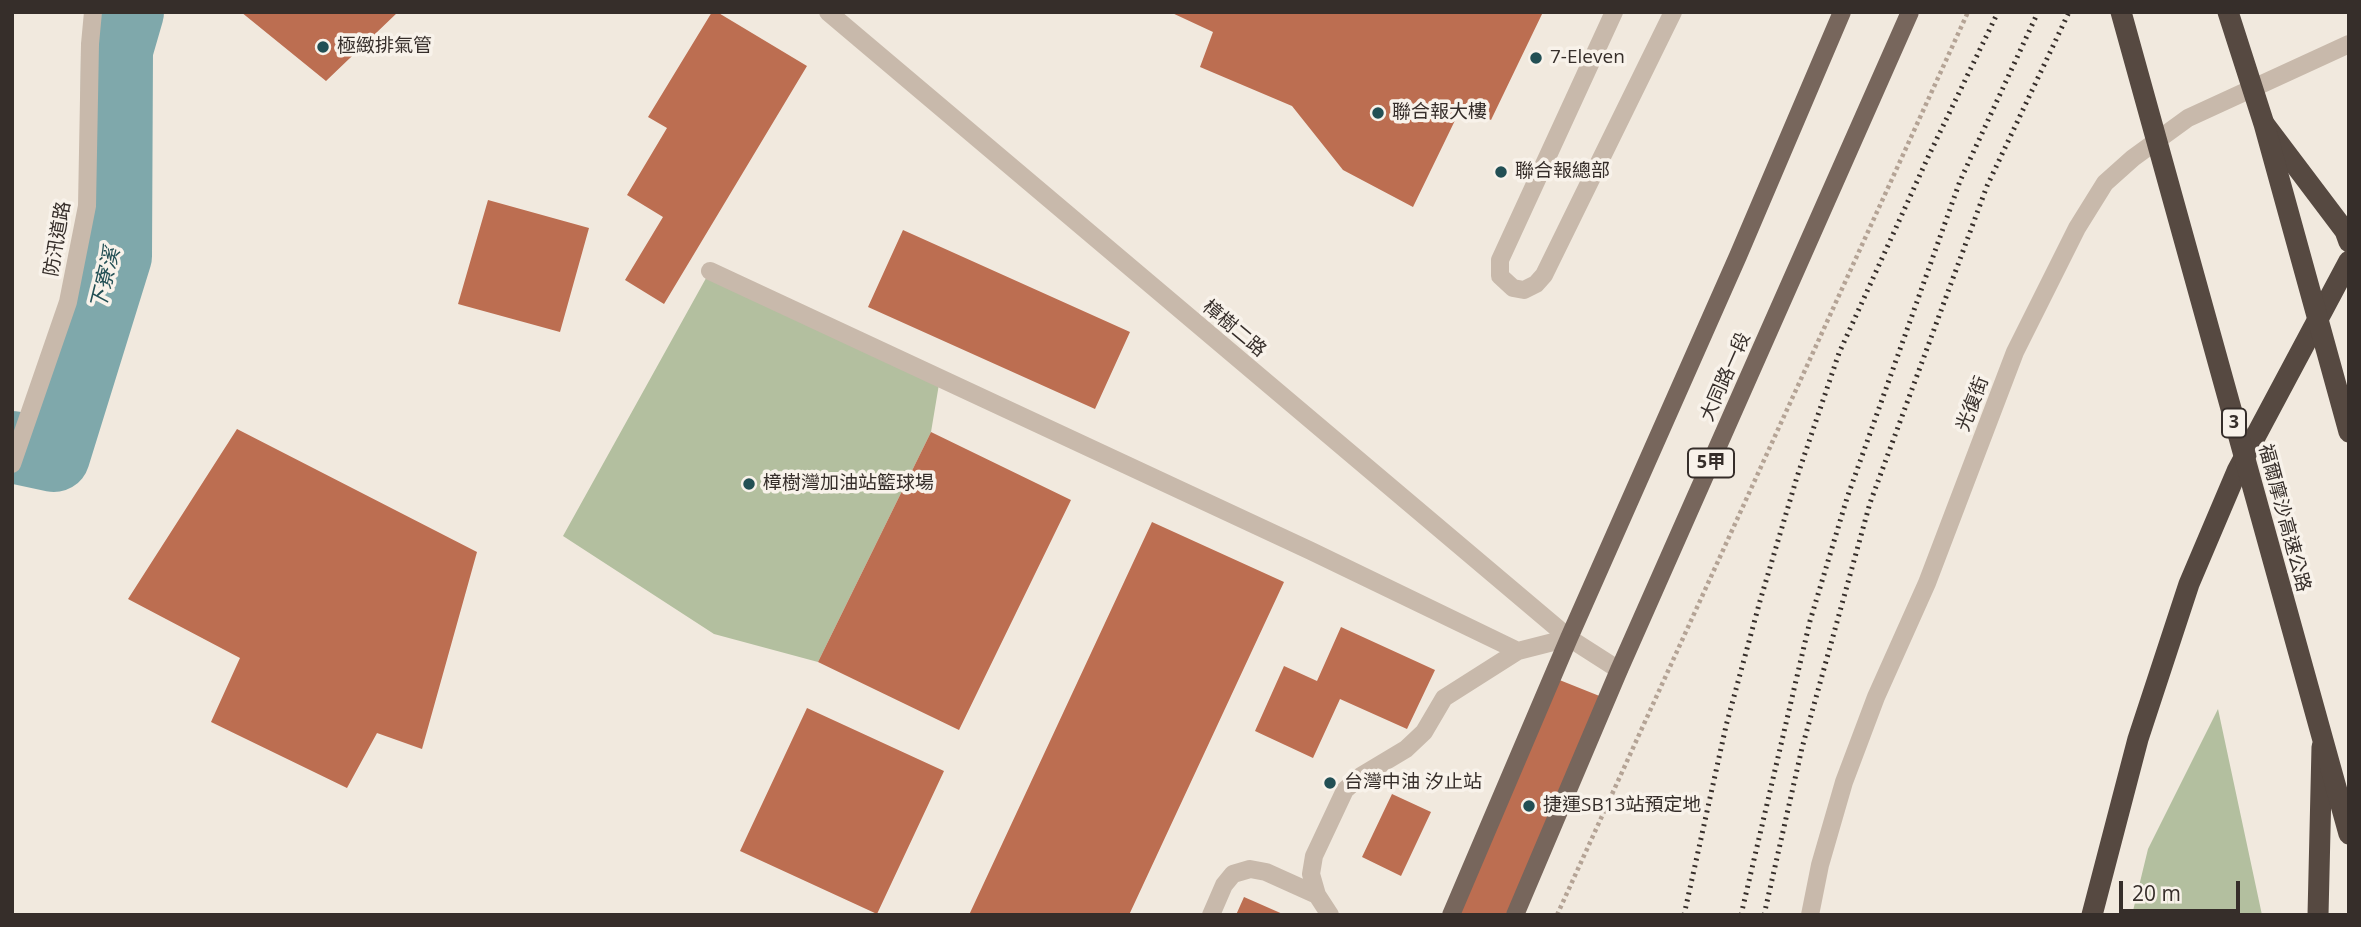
<!DOCTYPE html>
<html>
<head>
<meta charset="utf-8">
<style>
	body { margin:0 }
	#map { position:relative; width:2361px; height:927px; overflow:hidden; background:#f1e9de; font-family:"Open Sans",sans-serif }
	canvas { display:block }
	.frame { position:absolute; inset:0; border:14px solid #362e2a; pointer-events:none }
	.scale { position:absolute; left:2119px; top:881px; width:121px; height:32px; box-sizing:border-box; border:4px solid #362e2a; border-top:0; padding-left:9px; font-size:21px; line-height:24px; white-space:nowrap; color:#362e2a; -webkit-text-stroke:5px #f8f2ea; paint-order:stroke }
</style>
</head>
<body>
<div id="map">
<canvas width="2361" height="927"></canvas>
<div class="frame"></div>
<div class="scale">20 m</div>
</div>
<script>
const g = document.querySelector('canvas').getContext('2d');
g.lineJoin = 'round';
function fill(path, color) { g.fillStyle = color; g.fill(path, 'evenodd'); }
const toPath = rows => new Path2D(rows.map(r => 'M' + r).join(''));
function stroke(path, color, width, dash) { g.strokeStyle = color; g.lineWidth = width; g.lineCap = dash ? 'butt' : 'round'; g.setLineDash(dash || []); g.stroke(path); }
function label(font, color, halo, rows, align = 'center') {
  g.font = font + ' "Open Sans","Noto Sans TC",sans-serif'; g.lineWidth = 7; g.setLineDash([]); g.textBaseline = 'middle'; g.strokeStyle = halo; g.fillStyle = color; for (const [text, x, y, turn = 0] of rows) {
    g.save(); g.translate(x, y); g.rotate((+turn || 0) * Math.PI / 180); g.textAlign = isNaN(turn) ? turn : align; if (halo) g.strokeText(text, 0, 0); g.fillText(text, 0, 0); g.restore();
  }
}
fill(toPath([
	[710,271,940,378,931,432,818,662,714,634,563,536],
	[2218,709,2262,915,2132,915,2148,849]
]), '#b3bf9f');
stroke(toPath([
	[12,447,54,456,116,256,117,50,128,12]
]), '#7fa8ab', 72);
fill(toPath([
	[241,12,398,12,326,81],
	[712,12,717,12,807,66,664,304,625,280,663,217,627,195,667,128,648,117],
	[1170,12,1543,12,1491,120,1462,106,1413,207,1343,170,1292,106,1200,67,1213,32],
	[488,200,589,228,560,332,458,304],
	[903,230,1130,332,1095,409,868,307],
	[237,429,477,552,422,749,377,733,347,788,211,722,240,658,128,599],
	[931,432,1071,500,959,730,818,662],
	[1152,522,1284,582,1129,915,969,915],
	[1341,627,1435,670,1407,729,1340,699,1313,758,1255,731,1284,666,1317,681],
	[1557,679,1602,697,1509,915,1457,915],
	[807,708,944,771,877,914,740,851],
	[1392,794,1431,812,1401,876,1362,857],
	[1244,897,1285,915,1236,915]
]), '#bc6e51');
stroke(toPath([
	[1557,915,1968,12]
]), '#b4a395', 4.5, [3.5, 3.5]);
stroke(toPath([
	[828,12,1569,638,1619,670],
	[1614,12,1500,260,1500,276,1513,288,1524,290,1536,284,1544,275,1673,12],
	[710,271,1311,551,1518,651,1569,638],
	[12,464,68,302,87,206,90,44,93,12],
	[1211,915,1224,885,1233,874,1250,869,1266,872,1317,895],
	[1330,915,1317,895,1311,874,1314,856,1345,790,1361,776,1406,749,1424,732,1444,698,1518,651],
	[1810,915,1820,865,1844,782,1876,697,1927,583,2015,352,2077,228,2105,183,2133,158,2188,118,2349,44]
]), '#c8b9ab', 18);
stroke(toPath([
	[1451,915,1569,638,1738,256,1842,12],
	[1515,915,1619,670,1910,12]
]), '#77665c', 18);
stroke(toPath([
	[2265,125,2345,231,2349,242],
	[2092,915,2138,739,2189,584,2237,471,2349,261],
	[2318,915,2322,747]
]), '#564941', 21);
stroke(toPath([
	[1684,915,1726,726,1760,601,1797,477,1839,353,1929,155,1998,12],
	[1741,915,1810,621,1847,498,1960,181,2038,12],
	[1764,915,1802,748,1870,503,1987,186,2069,12]
]), '#362e2a', 5, [2, 5]);
stroke(toPath([
	[2121,12,2349,834],
	[2228,12,2264,124,2349,432]
]), '#564941', 21);
for (const [x, y, r, color] of [
	[323,47,7,"#224f54"],
	[1536,58,7,"#224f54"],
	[1378,113,7,"#224f54"],
	[1501,172,7,"#224f54"],
	[749,484,7,"#224f54"],
	[1330,783,7,"#224f54"],
	[1529,806,7,"#224f54"]
]) { const dot = new Path2D(); dot.arc(x, y, r, 0, 2 * Math.PI); g.fillStyle = color; g.fill(dot); stroke(dot, '#f8f2ea', 2.5); }
for (const [x, y, w] of [
	[2234,423,24],
	[1711,463,46]
]) { const box = new Path2D(); box.roundRect(x - w / 2, y - 14.5, w, 29, 5); g.fillStyle = '#f8f2ea'; g.fill(box); stroke(box, '#362e2a', 2); }
label('bold 18px', '#362e2a', null, [
	["3",2234,423],
	["5甲",1711,463]
]);
label('19px', '#362e2a', '#f8f2ea', [
	["極緻排氣管",337,47],
	["7-Eleven",1550,58],
	["聯合報大樓",1392,113],
	["聯合報總部",1515,172],
	["樟樹灣加油站籃球場",763,484],
	["台灣中油 汐止站",1344,783],
	["捷運SB13站預定地",1543,806]
], 'left');
label('19px', '#362e2a', '#f8f2ea', [
	["防汛道路",58,239,-80],
	["樟樹二路",1234,329,40],
	["大同路一段",1726,377,-66],
	["光復街",1973,404,-69],
	["福爾摩沙高速公路",2284,518,75]
]);
label('italic 21px', '#224f54', '#f8f2ea', [
	["下寮溪",106,279,-76]
]);
</script>
</body>
</html>
